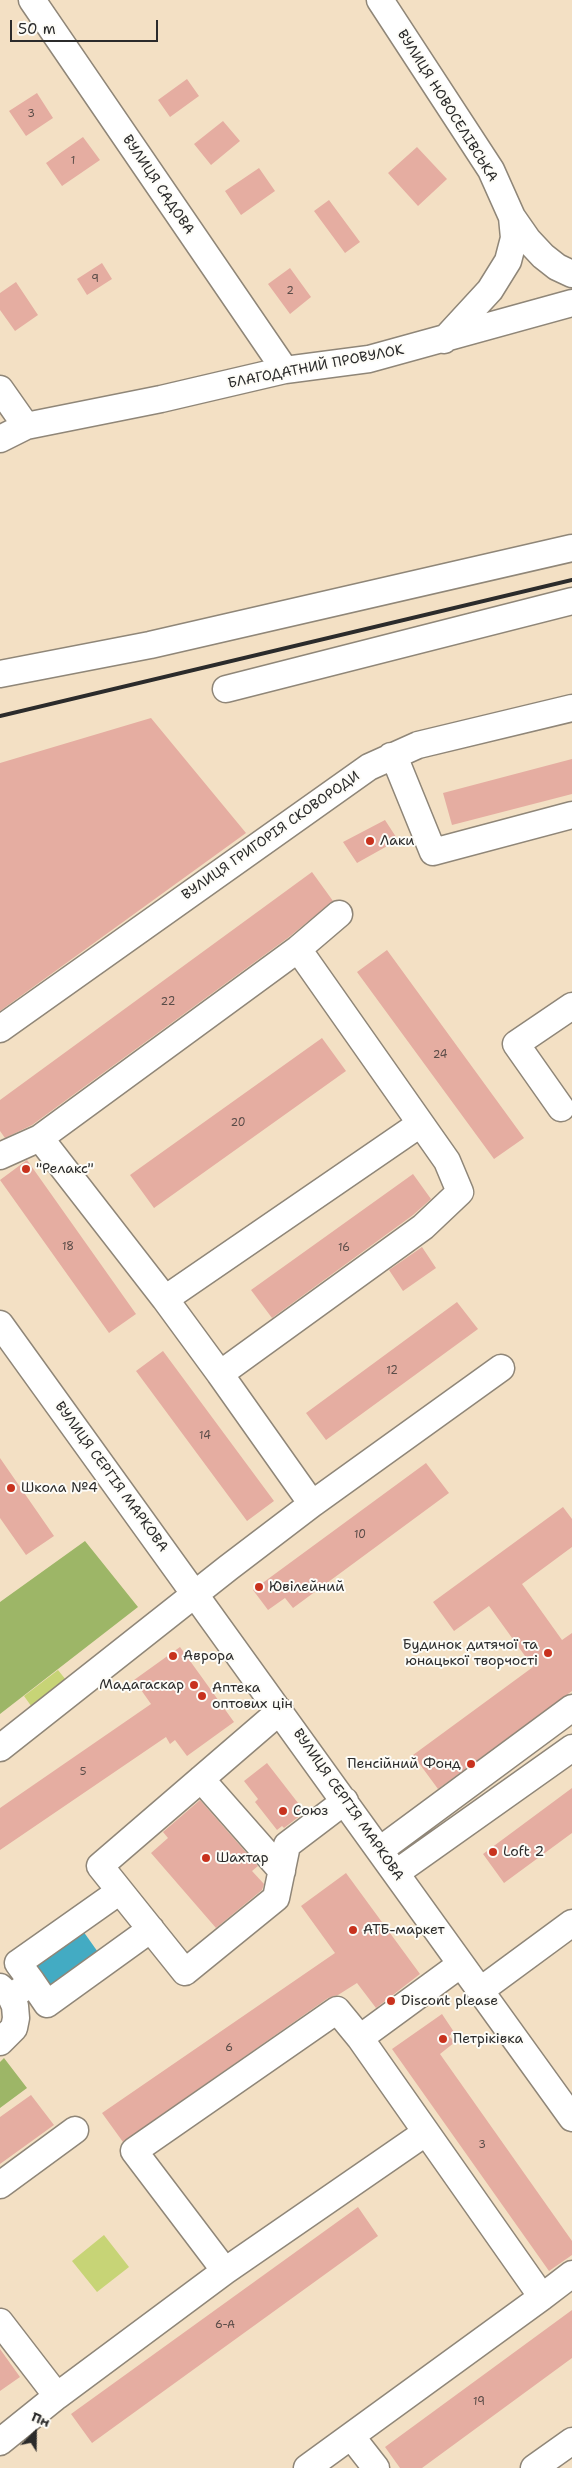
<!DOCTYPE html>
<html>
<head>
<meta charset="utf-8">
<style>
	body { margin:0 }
	#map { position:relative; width:572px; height:2468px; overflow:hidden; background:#f3e0c4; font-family:"Shantell Sans",sans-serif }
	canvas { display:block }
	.north { position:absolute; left:10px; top:2408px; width:50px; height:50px; -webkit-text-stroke:4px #fdfcf7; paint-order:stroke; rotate:23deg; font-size:14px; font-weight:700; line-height:20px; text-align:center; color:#2b2b2b }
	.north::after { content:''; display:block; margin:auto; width:18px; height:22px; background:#2b2b2b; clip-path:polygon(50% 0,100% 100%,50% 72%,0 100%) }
	.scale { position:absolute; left:10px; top:20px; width:148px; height:22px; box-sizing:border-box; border:2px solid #2b2b2b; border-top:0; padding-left:6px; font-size:15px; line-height:18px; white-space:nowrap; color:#2b2b2b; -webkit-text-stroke:4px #fdfcf7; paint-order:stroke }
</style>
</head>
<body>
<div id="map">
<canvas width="572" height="2468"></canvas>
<div class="north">Пн</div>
<div class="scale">50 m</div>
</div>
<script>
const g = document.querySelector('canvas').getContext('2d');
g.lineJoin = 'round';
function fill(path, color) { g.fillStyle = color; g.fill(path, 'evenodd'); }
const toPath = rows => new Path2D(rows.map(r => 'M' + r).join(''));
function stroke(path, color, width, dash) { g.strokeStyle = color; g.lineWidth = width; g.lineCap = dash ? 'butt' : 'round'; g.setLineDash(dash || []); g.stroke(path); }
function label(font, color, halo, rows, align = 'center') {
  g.font = font + ' "Shantell Sans",sans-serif'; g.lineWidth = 4; g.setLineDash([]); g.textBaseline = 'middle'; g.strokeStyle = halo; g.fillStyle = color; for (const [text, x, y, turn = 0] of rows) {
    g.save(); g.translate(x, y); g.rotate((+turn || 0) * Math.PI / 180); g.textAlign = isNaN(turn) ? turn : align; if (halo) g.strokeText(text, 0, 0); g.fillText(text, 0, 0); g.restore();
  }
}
fill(toPath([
	[58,1670,74,1690,39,1717,24,1696],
	[104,2235,129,2267,97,2292,72,2261]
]), '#c7d476');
fill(toPath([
	[85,1541,138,1607,0,1714,0,1602],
	[4,2058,27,2088,0,2108,0,2062]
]), '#9db667');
fill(toPath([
	[83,1931,100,1955,52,1989,35,1965]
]), '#43abc3');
fill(toPath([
	[187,79,199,96,170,117,158,100],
	[37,93,53,118,26,136,9,111],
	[223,121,240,141,211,165,194,144],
	[83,137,100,160,62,186,46,163],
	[417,147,447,179,418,206,388,173],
	[259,168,275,191,241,215,225,191],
	[329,200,360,242,345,253,314,211],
	[102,263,112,279,87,295,77,279],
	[290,268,311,297,290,314,268,284],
	[16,282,38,315,15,331,0,310,0,293],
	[151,718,246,833,0,1011,0,763],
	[572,759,572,794,452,825,443,793],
	[385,820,398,840,357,863,343,842],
	[312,872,333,901,289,937,32,1125,5,1138,0,1131,0,1100],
	[387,950,524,1138,494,1159,357,972],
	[322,1038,346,1071,154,1208,130,1175],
	[27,1160,136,1314,109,1333,0,1180],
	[413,1174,431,1199,413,1215,272,1318,251,1290],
	[422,1247,436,1268,403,1291,389,1270],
	[457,1302,478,1329,326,1440,306,1413],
	[163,1351,274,1501,247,1521,136,1371],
	[0,1458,54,1536,26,1555,0,1518],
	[426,1463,449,1493,293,1608,285,1598,268,1610,253,1590],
	[563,1507,572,1519,572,1547,522,1584,562,1640,572,1633,572,1691,438,1789,413,1755,533,1667,489,1606,454,1631,433,1602],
	[180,1647,234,1722,187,1756,175,1740,170,1744,166,1737,0,1850,0,1808,151,1704,134,1680],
	[267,1763,305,1812,284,1828,282,1826,277,1830,255,1802,258,1799,244,1781],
	[572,1788,572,1833,504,1883,483,1854],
	[200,1800,258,1866,252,1871,264,1884,262,1890,216,1928,151,1853,168,1838,163,1832],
	[346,1873,420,1974,376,2008,357,1983,338,1995,328,1998,123,2142,102,2113,335,1953,301,1906],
	[442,2014,454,2032,449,2036,455,2042,440,2054,572,2241,572,2255,549,2271,392,2049],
	[31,2095,54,2125,0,2164,0,2117],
	[358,2207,378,2236,92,2443,71,2414],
	[572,2310,572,2358,422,2468,400,2468,385,2447],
	[0,2349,20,2377,0,2391]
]), '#e5ada1');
const minor = toPath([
	[32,0,285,370],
	[380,0,491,170,512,217,514,238,508,261,490,290,444,340],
	[512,217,528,240,543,256,557,267,572,274],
	[0,389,26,426],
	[0,439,26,426,161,399,285,370,369,359,572,303],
	[0,674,150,645,572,548],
	[226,689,572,601],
	[391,756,398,766,433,852,572,815],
	[0,1029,369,767,418,745,572,708],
	[561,1108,516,1044,572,1006],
	[40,1138,165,1299,220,1374],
	[0,1156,40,1138,298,949,339,914],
	[165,1299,420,1124],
	[0,1324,572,2118],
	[312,1504,501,1368],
	[280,1711,100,1866,185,1972,276,1898,287,1845,345,1801],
	[0,1748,228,1568,312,1504,220,1374,423,1227,460,1192,447,1161,298,949],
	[201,1779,282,1871],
	[380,1850,572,1708],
	[396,1873,572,1748],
	[461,1964,360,2038,542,2297,572,2274],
	[32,1982,47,2004,151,1929],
	[0,1987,11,1997,32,1982,18,1963,120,1891],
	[481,1990,572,1923],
	[0,2042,14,2028,16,2018,15,2006,11,1997],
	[0,2185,75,2130],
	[225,2271,134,2151,337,2010,360,2038],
	[0,2322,57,2396,0,2442],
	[57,2396,225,2271,425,2133],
	[351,2436,376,2468],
	[307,2468,542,2297],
	[534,2468,572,2441]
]);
stroke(minor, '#8f8678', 29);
stroke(minor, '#fff', 26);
stroke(toPath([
	[0,716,572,580]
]), '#2b2b2b', 4);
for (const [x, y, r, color] of [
	[370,841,5,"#c8321e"],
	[26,1169,5,"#c8321e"],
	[11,1488,5,"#c8321e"],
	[259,1587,5,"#c8321e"],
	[548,1653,5,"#c8321e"],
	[173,1656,5,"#c8321e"],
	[194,1685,5,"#c8321e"],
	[202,1696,5,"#c8321e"],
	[471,1764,5,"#c8321e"],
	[283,1811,5,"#c8321e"],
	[493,1852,5,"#c8321e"],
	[206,1858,5,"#c8321e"],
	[353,1930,5,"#c8321e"],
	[391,2001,5,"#c8321e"],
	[443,2039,5,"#c8321e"]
]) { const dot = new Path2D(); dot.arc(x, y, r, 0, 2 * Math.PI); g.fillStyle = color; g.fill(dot); stroke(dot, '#fdfcf7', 2); }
label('11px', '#5a4c48', null, [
	["3",31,114],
	["1",73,161],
	["9",95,279],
	["2",290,291],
	["22",168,1002],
	["24",440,1055],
	["20",238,1123],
	["18",68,1247],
	["16",344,1248],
	["12",392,1371],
	["14",205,1436],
	["10",360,1535],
	["5",83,1772],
	["6",229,2048],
	["3",482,2145],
	["6-А",225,2325],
	["19",479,2402]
]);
label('14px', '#2b2b2b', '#fdfcf7', [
	["ВУЛИЦЯ НОВОСЕЛІВСЬКА",447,106,58],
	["ВУЛИЦЯ САДОВА",158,185,56],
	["БЛАГОДАТНИЙ ПРОВУЛОК",316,367,-11],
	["ВУЛИЦЯ ГРИГОРІЯ СКОВОРОДИ",271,836,-35],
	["ВУЛИЦЯ СЕРГІЯ МАРКОВА",111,1477,54],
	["ВУЛИЦЯ СЕРГІЯ МАРКОВА",348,1805,55]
]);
label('14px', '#2b2b2b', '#fdfcf7', [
	["Лаки",380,841],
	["\"Релакс\"",36,1169],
	["Школа №4",21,1488],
	["Ювілейний",269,1587],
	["Будинок дитячої та",538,1645,"right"],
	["юнацької творчості",538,1661,"right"],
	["Аврора",183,1656],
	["Мадагаскар",184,1685,"right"],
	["Аптека",212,1688],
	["оптових цін",212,1704],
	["Пенсійний Фонд",461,1764,"right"],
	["Союз",293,1811],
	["Loft 2",503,1852],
	["Шахтар",216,1858],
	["АТБ-маркет",363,1930],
	["Discont please",401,2001],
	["Петріківка",453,2039]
], 'left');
</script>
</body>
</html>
